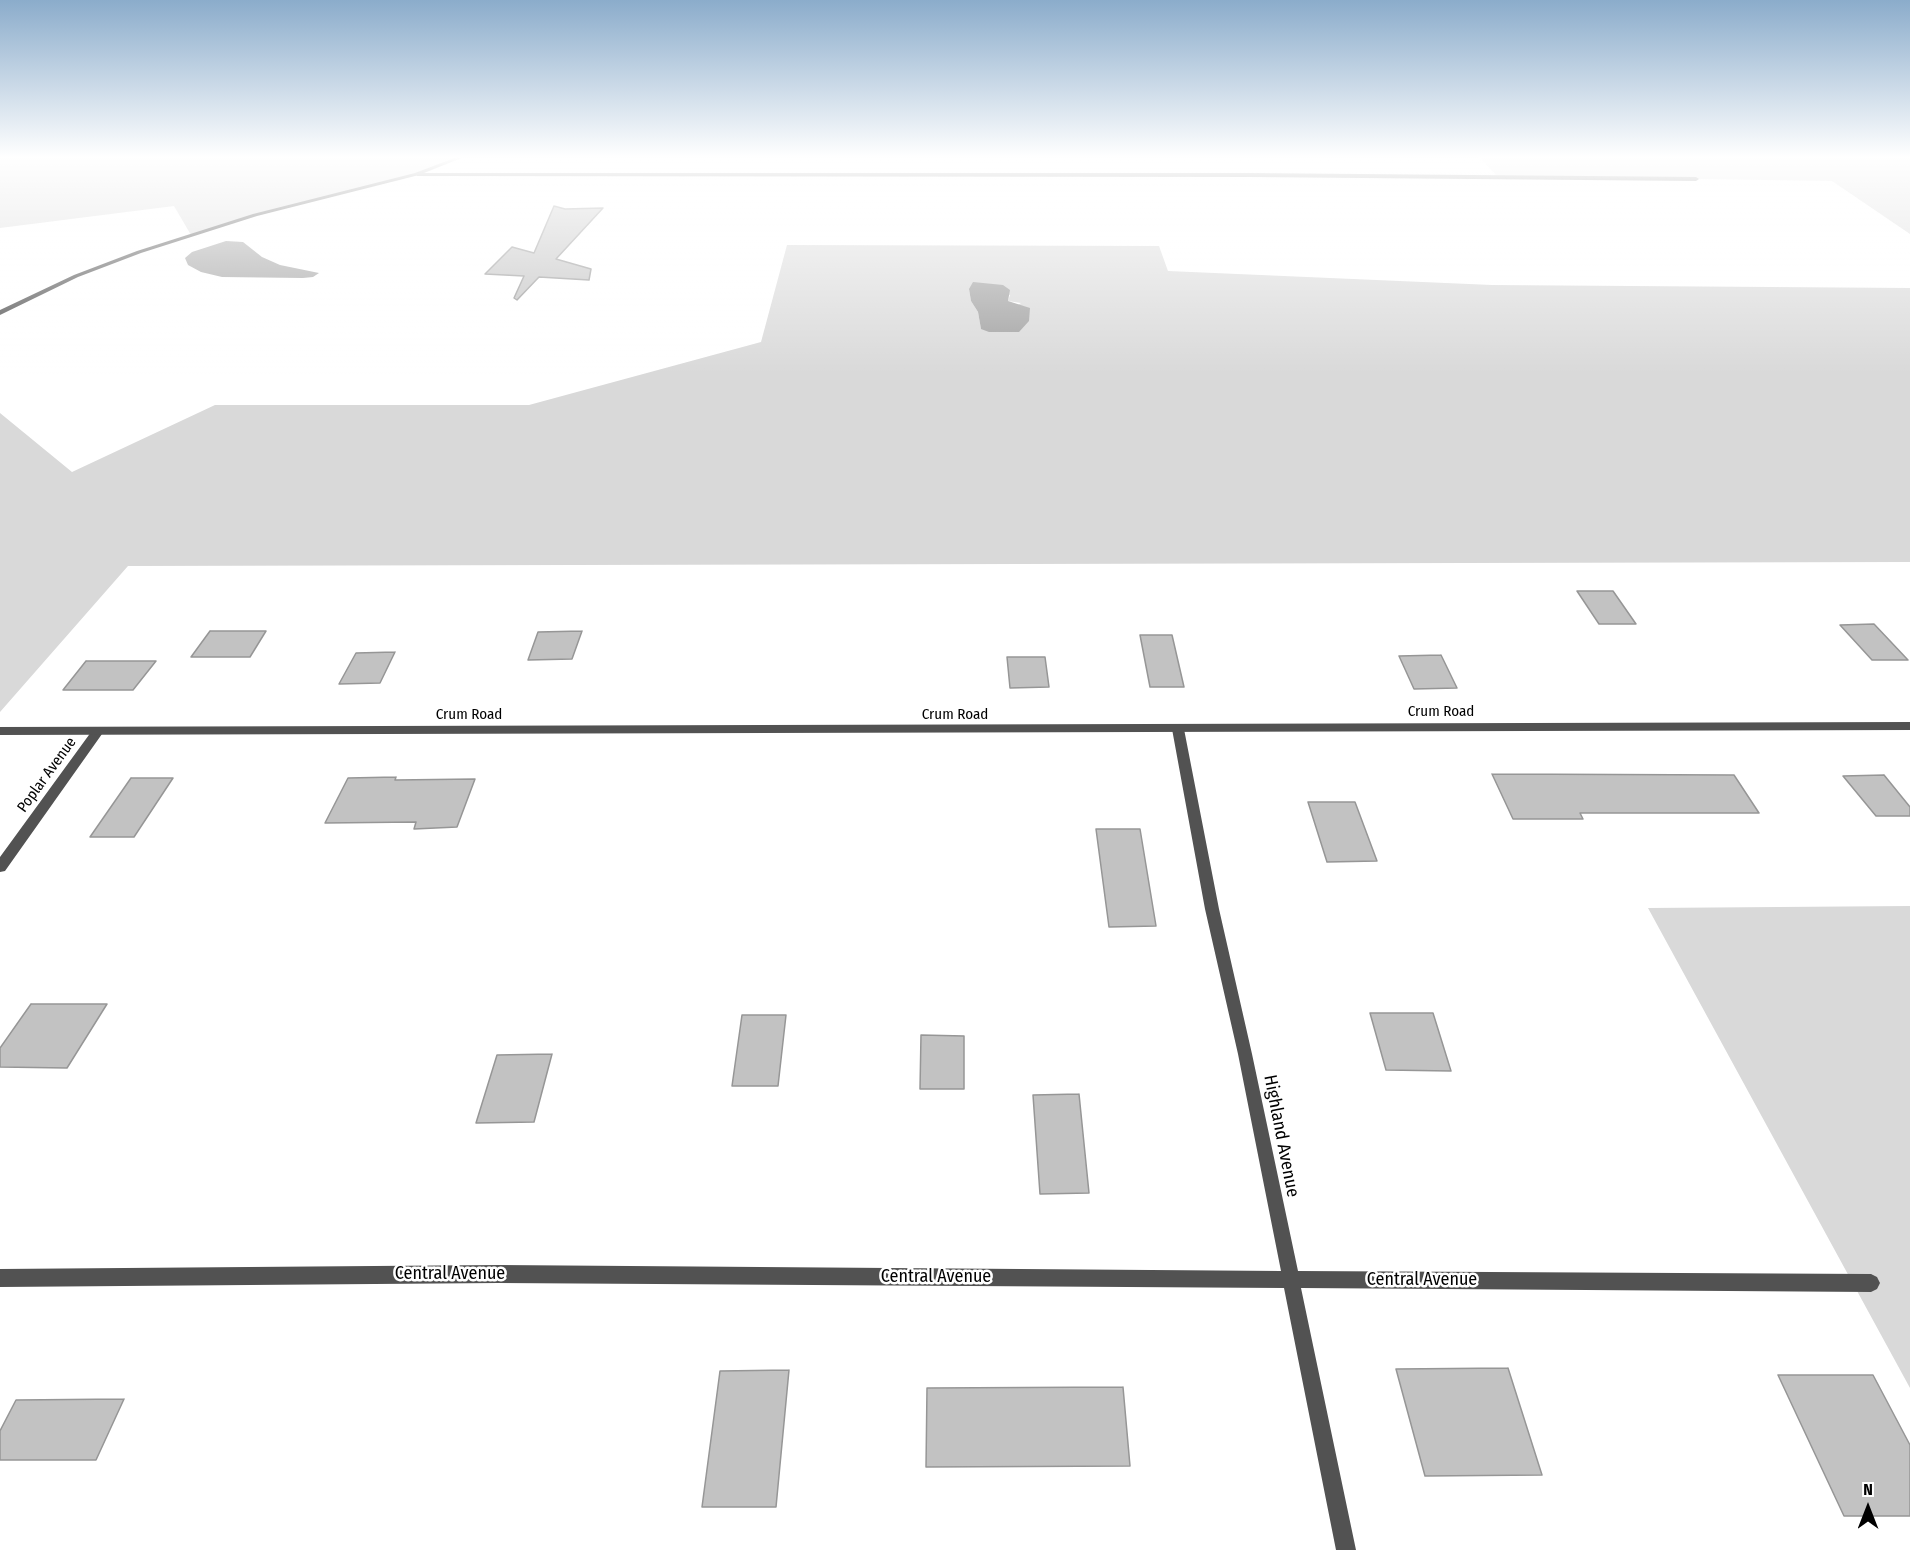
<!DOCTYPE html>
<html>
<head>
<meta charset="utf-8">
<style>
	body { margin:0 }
	#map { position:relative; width:1910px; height:1550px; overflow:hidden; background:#fff; font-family:"Fira Sans Condensed",sans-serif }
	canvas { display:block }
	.north { position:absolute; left:1838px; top:1478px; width:60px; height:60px; -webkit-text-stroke:4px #fff; paint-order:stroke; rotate:0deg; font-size:16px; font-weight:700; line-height:24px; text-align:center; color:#000 }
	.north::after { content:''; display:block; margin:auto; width:21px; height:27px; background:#000; clip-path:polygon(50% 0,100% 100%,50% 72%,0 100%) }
</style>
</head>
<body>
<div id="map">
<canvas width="1910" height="1550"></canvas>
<div class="north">N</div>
</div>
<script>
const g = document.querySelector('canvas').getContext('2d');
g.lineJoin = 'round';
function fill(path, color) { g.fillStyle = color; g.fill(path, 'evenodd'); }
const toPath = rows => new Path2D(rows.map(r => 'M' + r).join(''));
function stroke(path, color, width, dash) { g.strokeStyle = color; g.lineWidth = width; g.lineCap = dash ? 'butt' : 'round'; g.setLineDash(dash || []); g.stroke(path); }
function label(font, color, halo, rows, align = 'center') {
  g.font = font + ' "Fira Sans Condensed",sans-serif'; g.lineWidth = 5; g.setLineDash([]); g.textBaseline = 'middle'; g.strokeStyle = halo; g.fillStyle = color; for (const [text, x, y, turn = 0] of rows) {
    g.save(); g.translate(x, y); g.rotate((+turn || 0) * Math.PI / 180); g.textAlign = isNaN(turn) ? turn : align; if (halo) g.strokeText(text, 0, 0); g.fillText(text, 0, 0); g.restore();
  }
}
fill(toPath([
	[0,157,461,157,417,174,255,215,191,235,174,206,0,228],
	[1479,157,1910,157,1910,234,1832,181,1497,176],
	[787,245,1159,246,1168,271,1492,285,1910,288,1910,562,128,566,0,712,0,413,72,472,215,405,529,405,761,342],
	[969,289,1010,295,1008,301,1021,303,981,329,978,312,971,301],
	[1910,906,1910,1388,1648,908]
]), '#d9d9d9');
fill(toPath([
	[226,241,243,242,262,257,280,265,319,273,313,277,303,278,222,277,201,272,188,265,185,258,192,252],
	[973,282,1003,285,1010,290,1008,301,1030,308,1029,321,1019,332,989,332,981,329,978,312,971,301,969,289]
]), '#a0a0a0');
const building = toPath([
	[554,206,565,209,603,208,556,259,591,269,589,280,539,277,517,300,514,298,524,276,485,274,512,247,534,253,554,206],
	[1577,591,1613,591,1636,624,1599,624,1577,591],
	[1874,624,1908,660,1872,660,1840,625,1874,624],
	[210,631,266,631,250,657,191,657,210,631],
	[582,631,572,659,528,660,538,632,582,631],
	[1140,635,1172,635,1184,687,1150,687,1140,635],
	[395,652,380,683,339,684,356,653,395,652],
	[1441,655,1457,688,1414,689,1399,656,1441,655],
	[1007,657,1045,657,1049,687,1010,688,1007,657],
	[86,661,156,661,133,690,63,690,86,661],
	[1492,774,1734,775,1759,813,1580,813,1583,819,1513,819,1492,774],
	[1884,775,1910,807,1910,816,1876,816,1843,776,1884,775],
	[396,777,395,780,475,779,457,827,414,829,416,822,325,823,348,778,396,777],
	[131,778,173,778,134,837,90,837,131,778],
	[1308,802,1355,802,1377,861,1327,862,1308,802],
	[1096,829,1140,829,1156,926,1109,927,1096,829],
	[31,1004,107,1004,67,1068,0,1067,0,1048,31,1004],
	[1370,1013,1433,1013,1451,1071,1386,1070,1370,1013],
	[742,1015,786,1015,778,1086,732,1086,742,1015],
	[921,1035,964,1036,964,1089,920,1089,921,1035],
	[552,1054,534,1122,476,1123,497,1055,552,1054],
	[1079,1094,1089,1193,1040,1194,1033,1095,1079,1094],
	[1508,1368,1542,1475,1425,1476,1396,1369,1508,1368],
	[789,1370,776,1507,702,1507,720,1371,789,1370],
	[1778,1375,1873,1375,1910,1445,1910,1516,1844,1516,1778,1375],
	[1123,1387,1130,1466,926,1467,927,1388,1123,1387],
	[124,1399,96,1460,0,1460,0,1431,16,1400,124,1399]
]);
fill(building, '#c2c2c2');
stroke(building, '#969696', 1.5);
fill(toPath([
	[415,173,1250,173,1696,177,1699,179,1696,181,1250,177,417,176,415,173],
	[1178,725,1184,729,1219,909,1252,1054,1298,1271,1871,1274,1877,1277,1880,1283,1877,1289,1871,1292,1301,1288,1356,1550,1336,1550,1284,1288,499,1283,0,1287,0,1269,499,1265,1281,1271,1238,1054,1205,909,1172,729,1178,725],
	[98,727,102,728,104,731,102,734,5,871,0,872,0,857,94,728,98,727]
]), '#525252');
fill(toPath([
	[457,157,464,157,419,175,257,216,141,253,78,277,0,315,0,310,74,275,137,251,253,214,415,173,457,157],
	[1910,722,1910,730,0,735,0,727,1910,722]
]), '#525252');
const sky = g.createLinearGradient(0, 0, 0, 374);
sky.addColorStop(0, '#8baccb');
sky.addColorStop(0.42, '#fff');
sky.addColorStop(1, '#ffffff00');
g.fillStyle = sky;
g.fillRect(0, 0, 1910, 374);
label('15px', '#000', '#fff', [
	["Crum Road",1441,712],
	["Crum Road",469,715],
	["Crum Road",955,715],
	["Poplar Avenue",47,775,-54]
]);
label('18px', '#000', '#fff', [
	["Highland Avenue",1281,1136,79],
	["Central Avenue",450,1274],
	["Central Avenue",936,1277],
	["Central Avenue",1422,1280]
]);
</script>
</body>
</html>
